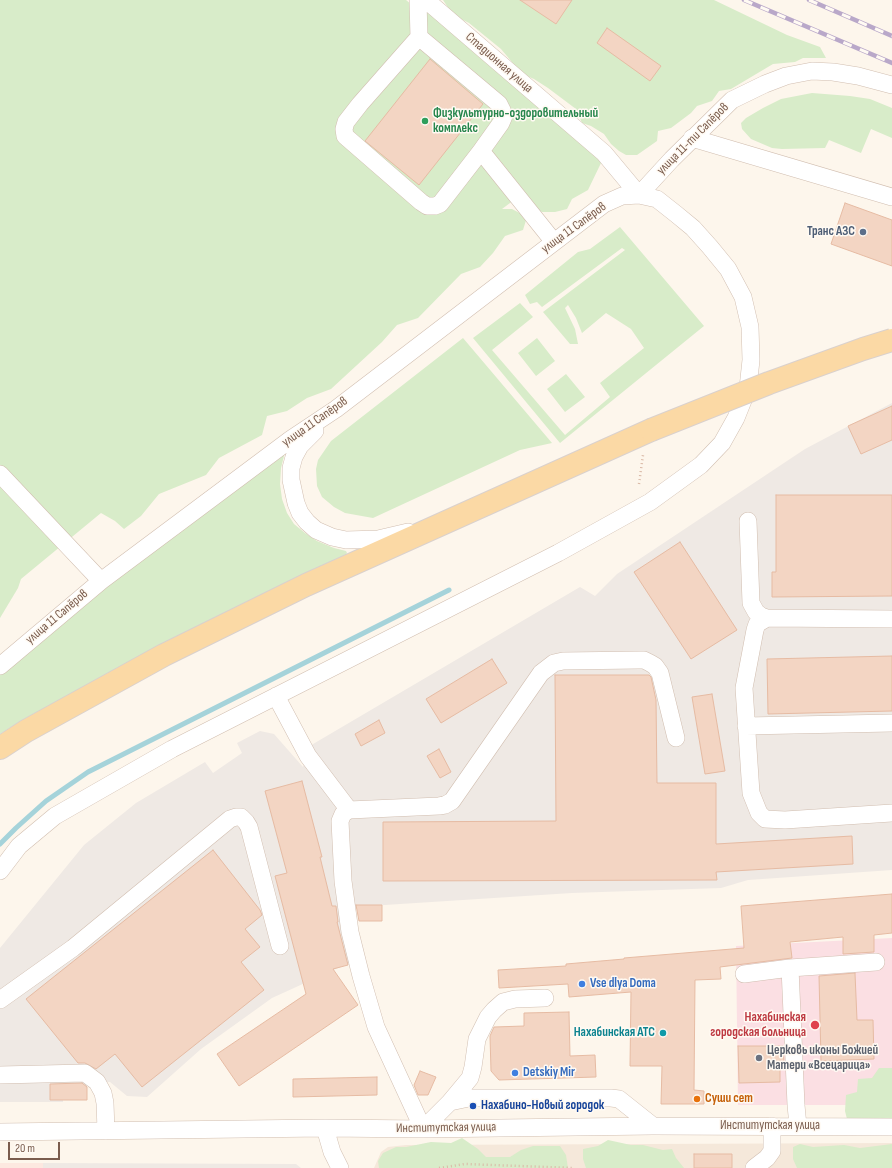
<!DOCTYPE html>
<html>
<head>
<meta charset="utf-8">
<style>
	body { margin:0 }
	#map { position:relative; width:892px; height:1168px; overflow:hidden; background:#fdf6ec; font-family:"Sofia Sans Condensed",sans-serif }
	canvas { display:block }
	.scale { position:absolute; left:8px; top:1142px; width:52px; height:18px; box-sizing:border-box; border:2px solid #7a5c4d; border-top:0; padding-left:5px; font-size:12px; line-height:14px; white-space:nowrap; color:#7a5c4d; -webkit-text-stroke:3px #fffaf3; paint-order:stroke }
</style>
</head>
<body>
<div id="map">
<canvas width="892" height="1168"></canvas>
<div class="scale">20 m</div>
</div>
<script>
const g = document.querySelector('canvas').getContext('2d');
g.lineJoin = 'round';
function fill(path, color) { g.fillStyle = color; g.fill(path, 'evenodd'); }
const toPath = rows => new Path2D(rows.map(r => 'M' + r).join(''));
function stroke(path, color, width, dash) { g.strokeStyle = color; g.lineWidth = width; g.lineCap = dash ? 'butt' : 'round'; g.setLineDash(dash || []); g.stroke(path); }
function label(font, color, halo, rows, align = 'center') {
  g.font = font + ' "Sofia Sans Condensed",sans-serif'; g.lineWidth = 3; g.setLineDash([]); g.textBaseline = 'middle'; g.strokeStyle = halo; g.fillStyle = color; for (const [text, x, y, turn = 0] of rows) {
    g.save(); g.translate(x, y); g.rotate((+turn || 0) * Math.PI / 180); g.textAlign = isNaN(turn) ? turn : align; if (halo) g.strokeText(text, 0, 0); g.fillText(text, 0, 0); g.restore();
  }
}
fill(toPath([
	[892,1143,892,1168,374,1168,381,1152,388,1147,406,1145]
]), '#f5e8da');
fill(toPath([
	[0,1163,43,1163,43,1168,0,1168]
]), '#fde8e0');
fill(toPath([
	[892,403,892,870,748,880,721,888,572,893,338,908,351,962,272,998,201,1049,147,1097,127,1096,110,1082,87,1082,87,1100,63,1100,63,1102,0,1102,0,948,84,845,136,803,205,762,213,773,242,753,237,743,260,731,274,734,303,767,308,747,580,587,595,596,617,574,805,449],
	[43,1163,296,1164,301,1168,43,1168]
]), '#efe9e4');
fill(toPath([
	[892,938,892,1105,738,1105,736,946]
]), '#fbdfe3');
fill(toPath([
	[0,0,406,0,423,14,428,9,534,98,542,111,593,147,601,163,588,190,572,199,567,209,555,212,542,212,518,197,502,209,512,209,527,217,523,230,505,236,493,253,480,267,461,274,418,318,397,325,382,342,331,389,307,398,287,411,267,416,262,435,219,458,206,475,159,494,141,516,124,529,115,521,101,513,21,579,18,588,0,618],
	[443,0,714,0,787,35,820,47,826,58,803,58,795,62,773,64,731,89,719,91,712,101,697,106,691,113,671,128,658,131,657,141,637,155,626,155,619,151,611,144,604,134,591,126,582,123,576,109,548,88,534,79,522,74,501,49,469,23,453,15],
	[812,93,850,96,870,99,892,108,892,138,871,129,861,153,829,140,825,148,782,149,772,148,751,139,742,129,741,123,746,118,763,108,781,99],
	[620,227,704,326,560,443,473,338,520,303,533,317,492,350,565,435,610,397,600,383,644,348,631,329,606,313,582,333,576,318,568,305,565,308,575,329,578,344,570,344,543,312,625,250,622,248,542,307,537,302,530,304,525,295,578,252,590,249],
	[463,338,552,443,520,450,373,518,345,513,334,507,322,497,317,486,316,469,318,460,331,441],
	[537,338,555,361,536,376,518,353],
	[566,374,585,397,565,412,547,389],
	[285,452,281,468,280,484,282,499,287,513,294,524,305,533,317,541,334,548,346,551,347,553,345,556,161,645,22,720,0,734,0,673,106,586],
	[879,1068,892,1068,892,1120,847,1119,845,1111,846,1095,857,1092,858,1079,872,1078],
	[462,1138,478,1149,486,1157,510,1157,521,1150,533,1146,560,1146,566,1155,568,1168,379,1168,378,1161,383,1153,396,1147,406,1147,431,1142,451,1143],
	[608,1140,631,1145,643,1145,663,1150,672,1149,676,1158,684,1168,586,1168,583,1159,583,1149,598,1146],
	[800,1144,813,1147,844,1145,860,1148,892,1144,892,1168,797,1168,793,1159,793,1147]
]), '#d8ecc9');
stroke(toPath([
	[0,844,16,828,46,801,88,772,449,590]
]), '#a5d3da', 5);
const building = toPath([
	[520,0,572,0,556,24,520,0],
	[607,28,661,66,650,81,597,43,607,28],
	[430,59,483,104,419,185,365,141,430,59],
	[845,203,892,220,892,266,831,244,845,203],
	[892,406,892,440,861,454,848,426,892,406],
	[776,495,892,495,892,596,772,597,772,572,776,572,776,495],
	[680,542,737,630,691,659,634,572,680,542],
	[892,656,892,711,768,714,767,659,892,656],
	[492,659,507,683,441,723,426,699,492,659],
	[555,675,649,675,651,677,656,700,657,783,716,783,716,844,852,836,853,864,716,872,717,880,383,881,383,822,556,821,555,675],
	[712,694,725,771,705,774,692,697,712,694],
	[379,720,385,733,361,746,355,734,379,720],
	[439,749,451,772,440,778,427,756,439,749],
	[302,781,322,857,320,857,332,906,336,906,338,922,337,922,348,965,333,969,358,1005,239,1086,217,1054,306,994,275,876,287,873,265,791,302,781],
	[213,850,260,910,262,915,245,929,260,947,241,962,264,990,142,1087,115,1054,96,1069,85,1063,78,1063,26,999,213,850],
	[892,894,892,933,874,935,874,952,843,954,843,937,790,942,792,958,720,967,721,979,695,980,694,1090,704,1091,704,1104,661,1104,662,1066,630,1066,631,992,569,997,568,984,499,988,498,970,566,966,566,964,624,959,624,958,744,948,741,906,892,894],
	[356,905,382,905,382,921,359,921,356,905],
	[855,973,857,1020,873,1020,874,1059,821,1061,819,976,855,973],
	[569,1012,570,1056,595,1055,596,1077,499,1080,491,1071,490,1036,494,1027,524,1026,524,1013,569,1012],
	[738,1046,783,1046,784,1062,780,1062,780,1082,739,1083,738,1046],
	[420,1071,436,1077,428,1095,418,1095,414,1085,420,1071],
	[377,1077,377,1095,293,1097,293,1079,377,1077],
	[82,1083,87,1087,87,1100,50,1100,50,1084,82,1083],
	[694,1154,732,1154,732,1168,694,1168,694,1154]
]);
fill(building, '#f3d5c3');
stroke(building, '#e6bba3', 1);
const minor = toPath([
	[418,0,419,37],
	[426,0,604,153,639,195],
	[419,37,499,104,502,110,504,116,501,123,481,151,440,204,435,206,427,206,421,202,345,136,344,129,346,122,360,104,419,37],
	[692,138,892,197],
	[481,151,554,242],
	[639,195,672,159,732,100,765,84,786,76,812,71,833,72,858,76,892,85],
	[315,431,300,446,294,457,291,468,291,480,296,503,300,513,307,522,316,530,332,537,346,540,378,539,408,532],
	[0,474,101,581],
	[748,521,751,603,756,612,761,616,767,618,892,619],
	[767,618,757,624,755,630,744,688,751,793,759,813,765,819,785,820,892,813],
	[0,666,101,581,291,439,336,409,604,204,622,196,639,195,657,199,676,214,693,228,710,247,728,269,743,297,750,327,751,360,748,388,736,418,722,443,701,465,650,502,558,553,172,749,55,816,19,846,0,871],
	[276,696,308,756,349,810],
	[746,726,892,723],
	[790,968,796,1105,798,1126],
	[744,974,790,968,876,962],
	[0,1000,73,948,230,819,236,817,241,817,246,822,249,827,280,946],
	[0,1075,85,1073,97,1082,103,1093,105,1103,106,1131],
	[450,1102,470,1078,473,1067,477,1039,488,1017,494,1010,503,1002,515,999,545,998],
	[653,1126,619,1099,611,1098,469,1098,450,1102,423,1129,376,1027,361,976,350,932,343,881,340,821,343,814,349,810,439,806,445,805,452,801,541,673,554,663,563,661,639,660,644,660,650,663,655,666,660,673,676,738],
	[325,1128,332,1152,340,1168],
	[0,1132,325,1128,423,1129,653,1126,892,1127],
	[754,1168,767,1158,772,1151,772,1126]
]);
const major = toPath([
	[0,748,26,731,164,655,306,585,651,430]
]);
stroke(minor, '#d1beb0', 18);
stroke(major, '#dad1cd', 24);
stroke(toPath([
	[639,484,643,455],
	[439,1168,465,1164,574,1168]
]), '#d9b8a5', 2.5, [1, 3]);
stroke(minor, '#fff', 17);
stroke(major, '#fbd9a5', 22);
const rail = toPath([
	[744,0,892,63],
	[809,0,892,36]
]);
stroke(rail, '#b9a8c9', 4.5);
stroke(rail, '#fffaf3', 3, [9]);
const majorBridge = toPath([
	[651,430,769,383,863,349,892,340]
]);
stroke(majorBridge, '#dad1cd', 24, []);
stroke(majorBridge, '#fbd9a5', 22);
for (const [x, y, r, color] of [
	[425,121,4,"#2e9e5b"],
	[863,232,4,"#5c6f8a"],
	[582,984,4,"#3f7fe0"],
	[815,1025,5,"#e0444e"],
	[663,1033,4,"#0f9aa8"],
	[759,1058,4,"#6b7280"],
	[515,1073,4,"#3f7fe0"],
	[697,1099,4,"#e8710a"],
	[473,1106,4,"#1a4fb4"]
]) { const dot = new Path2D(); dot.arc(x, y, r, 0, 2 * Math.PI); g.fillStyle = color; g.fill(dot); stroke(dot, '#fffaf3', 1.5); }
label('13px', '#7a5c4d', '#fffaf3', [
	["Стадионная улица",499,63,41],
	["улица 11-ти Сапёров",693,139,-45],
	["улица 11 Сапёров",574,228,-36],
	["улица 11 Сапёров",315,422,-35],
	["улица 11 Сапёров",57,617,-40],
	["Институтская улица",770,1126],
	["Институтская улица",446,1128,-1]
]);
label('bold 13px', '#27864d', '#fffaf3', [
	["Физкультурно-оздоровительный",433,114],
	["комплекс",433,129]
], 'left');
label('bold 13px', '#4e5e75', '#fffaf3', [
	["Транс АЗС",855,232]
], 'right');
label('bold 13px', '#366cbe', '#fffaf3', [
	["Vse dlya Doma",590,984],
	["Detskiy Mir",523,1073]
], 'left');
label('bold 13px', '#be3a42', '#fffaf3', [
	["Нахабинская",806,1018],
	["городская больница",806,1033]
], 'right');
label('bold 13px', '#0d838f', '#fffaf3', [
	["Нахабинская АТС",655,1033]
], 'right');
label('bold 13px', '#5b616d', '#fffaf3', [
	["Церковь иконы Божией",767,1051],
	["Матери «Всецарица»",767,1066]
], 'left');
label('bold 13px', '#c56008', '#fffaf3', [
	["Суши сет",705,1099]
], 'left');
label('bold 13px', '#164399', '#fffaf3', [
	["Нахабино-Новый городок",481,1106]
], 'left');
</script>
</body>
</html>
